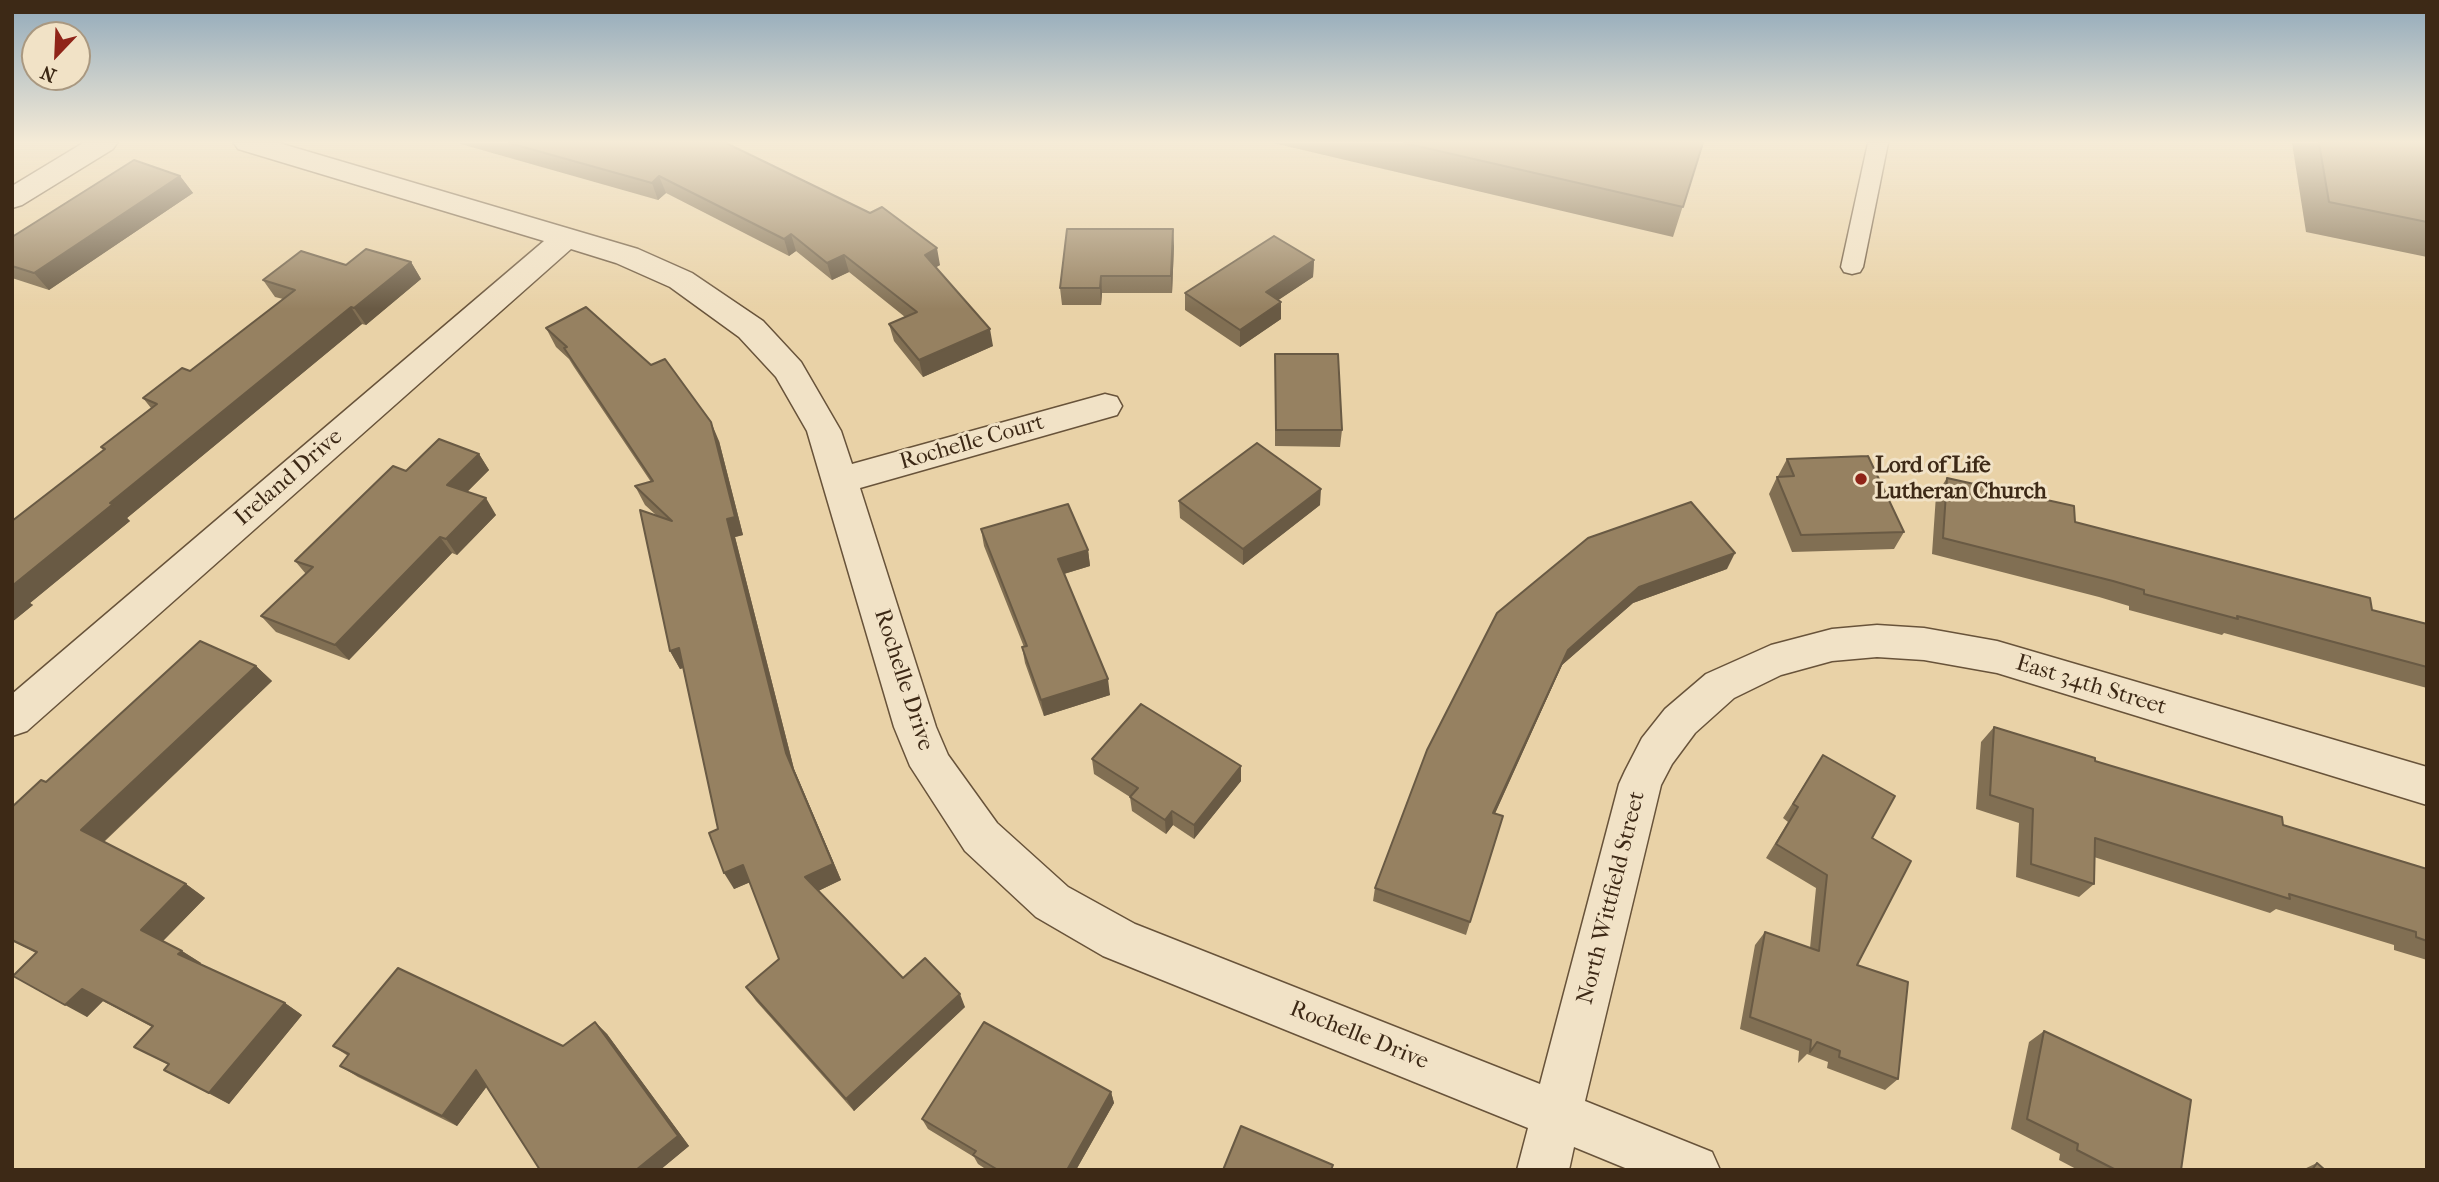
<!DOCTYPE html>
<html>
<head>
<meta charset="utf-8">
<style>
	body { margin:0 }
	#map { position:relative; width:2439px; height:1182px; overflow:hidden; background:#e9d2a7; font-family:"IM FELL French Canon",serif }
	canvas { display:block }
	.frame { position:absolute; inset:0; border:14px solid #3d2916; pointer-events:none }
	.north { position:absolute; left:21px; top:21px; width:70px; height:70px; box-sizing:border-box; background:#f1e2c6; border:2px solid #a99880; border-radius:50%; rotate:203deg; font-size:19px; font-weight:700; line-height:28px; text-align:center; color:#3d2916 }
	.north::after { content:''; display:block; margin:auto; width:24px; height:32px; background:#8f2418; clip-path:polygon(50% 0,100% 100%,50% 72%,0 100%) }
</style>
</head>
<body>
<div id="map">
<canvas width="2439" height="1182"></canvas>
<div class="frame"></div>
<div class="north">N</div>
</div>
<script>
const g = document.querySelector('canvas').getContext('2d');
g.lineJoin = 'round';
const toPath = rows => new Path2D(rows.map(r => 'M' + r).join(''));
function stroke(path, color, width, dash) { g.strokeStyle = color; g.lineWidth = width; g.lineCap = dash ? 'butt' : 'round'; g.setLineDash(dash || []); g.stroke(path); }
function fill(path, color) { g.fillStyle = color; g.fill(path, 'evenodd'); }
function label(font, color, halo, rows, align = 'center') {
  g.font = font + ' "IM FELL French Canon",serif'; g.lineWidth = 6; g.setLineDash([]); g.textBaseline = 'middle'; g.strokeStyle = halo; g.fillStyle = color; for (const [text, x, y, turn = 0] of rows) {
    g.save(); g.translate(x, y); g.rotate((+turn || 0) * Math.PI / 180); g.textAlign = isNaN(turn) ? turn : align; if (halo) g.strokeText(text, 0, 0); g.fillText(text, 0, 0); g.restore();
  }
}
const service = toPath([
	[1868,143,1888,143,1863,267,1860,272,1852,274,1844,272,1841,267,1868,143]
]);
const minor = toPath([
	[83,143,117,143,113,149,22,205,12,208,12,186,83,143],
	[234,143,279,143,638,249,692,273,763,321,801,362,841,431,852,464,1105,394,1117,397,1122,406,1117,415,860,488,936,727,948,755,997,823,1068,887,1135,924,1540,1084,1619,784,1625,771,1642,738,1665,709,1706,674,1771,645,1832,629,1877,625,1924,628,1997,641,2427,767,2427,805,1997,673,1924,660,1877,657,1832,661,1781,675,1734,698,1695,733,1672,764,1661,785,1585,1101,1712,1152,1720,1170,1630,1170,1574,1147,1569,1170,1517,1170,1528,1128,1103,956,1036,917,965,851,910,766,894,727,807,431,776,377,739,337,670,287,616,263,571,249,27,731,12,736,12,694,544,241,238,149,234,143]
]);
stroke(service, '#68533a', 3);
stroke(minor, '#68533a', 3);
fill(service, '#f1e2c6');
fill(minor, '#f1e2c6');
fill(toPath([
	[457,143,726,143,940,265,936,267,993,346,923,377,894,341,889,324,905,317,849,272,832,280,796,251,789,256,666,193,658,200],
	[1273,143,1703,143,1673,237],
	[2292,143,2427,143,2427,257,2306,232],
	[180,176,193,193,49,290,12,278,12,237],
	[1174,246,1172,293,1102,293,1101,305,1062,305,1060,288],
	[1314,260,1313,277,1278,300,1281,302,1281,319,1240,347,1185,310,1185,293],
	[411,262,421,279,366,325,362,324,127,518,130,521,30,603,33,605,12,622,103,450,101,447,151,408,143,398,190,371,283,299,275,297,263,280,346,265],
	[546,328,719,441,743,535,735,537,794,769,841,880,818,891,903,978,965,1007,854,1111,756,1001,746,987,779,959,750,882,734,889,718,829,683,668,680,669,670,651,656,515,645,505,635,486,651,482,574,367,569,359,556,347],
	[1275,354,1342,430,1340,447,1275,446],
	[479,454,489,470,467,492,496,515,457,555,452,553,349,660,276,632,261,616,306,574,295,561,406,471],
	[1787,459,1904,532,1894,549,1792,552,1769,494,1777,477,1779,477,1778,476],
	[1947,478,2075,522,2372,610,2427,624,2427,688,2224,633,2222,635,2129,610,2129,606,2099,597,1932,554,1936,495],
	[1179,501,1320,505,1243,565,1180,518],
	[981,529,1088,550,1090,566,1064,574,1110,695,1044,716,1025,663,1022,647,1024,647,984,546],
	[1727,569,1633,603,1562,665,1495,813,1470,922,1466,935,1373,901,1375,888,1497,613],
	[256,666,272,681,104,842,186,884,205,898,163,941,182,951,201,963,200,964,285,1003,302,1015,229,1104,164,1070,169,1065,134,1047,152,1027,103,1001,87,1017,36,953,12,941,12,807,46,782],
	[1994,727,2283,825,2427,869,2427,960,2394,950,2394,945,2276,909,2270,913,2094,857,2094,884,2079,897,2016,877,2019,823,1976,809,1981,742],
	[1823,755,1872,838,1857,965,1898,1079,1885,1090,1827,1068,1828,1062,1807,1054,1798,1063,1799,1051,1740,1029,1755,945,1765,932,1810,948,1816,888,1766,858,1788,822,1783,818],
	[1092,759,1241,766,1241,781,1194,839,1173,825,1166,834,1132,811,1130,797,1094,774],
	[595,1022,607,1034,689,1146,660,1170,540,1170,487,1086,457,1126,358,1077,340,1066,348,1056,333,1046,563,1046],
	[2044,1031,2181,1170,2078,1170,2059,1160,2060,1154,2011,1129,2029,1042],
	[1111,1092,1114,1103,1076,1170,987,1170,978,1164,974,1157,928,1129,922,1119],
	[2317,1163,2325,1170,2302,1170]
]), '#816f53');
fill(toPath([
	[180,176,193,193,49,290,34,273],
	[659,176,666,193,658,200,652,183],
	[1173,229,1174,246,1172,293,1171,276],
	[791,234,796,251,789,256,784,239],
	[937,248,940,265,928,272,925,255],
	[844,255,849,272,832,280,827,263],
	[1314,260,1313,277,1265,309,1266,292],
	[411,262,421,279,366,325,354,308],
	[1101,276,1102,293,1101,305,1100,288],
	[1281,302,1281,319,1240,347,1240,330],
	[351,307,362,324,127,518,130,521,30,603,33,605,12,622,12,586,110,503],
	[990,329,993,346,923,377,919,360],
	[711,422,719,441,743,535,735,537,794,769,841,880,814,893,805,877,786,753,727,519],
	[479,454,489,470,458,501,447,485],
	[1321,489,1320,505,1243,565,1243,549],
	[486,498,496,515,457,555,446,539],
	[440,537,452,553,349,660,335,645],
	[1088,550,1090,566,1060,575,1058,559],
	[1735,553,1727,569,1633,603,1562,665,1489,827,1493,813,1568,650,1639,587],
	[679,648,689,666,680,669,670,651],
	[256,666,272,681,101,844,81,830],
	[1108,679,1110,695,1044,716,1041,700],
	[1241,766,1241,781,1194,839,1194,825],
	[1172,811,1173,825,1166,834,1165,820],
	[743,865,753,881,734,889,724,873],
	[186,884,205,898,161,943,141,930],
	[182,951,201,963,198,967,178,954],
	[82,989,103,1001,87,1017,65,1005],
	[960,994,965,1007,854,1111,846,1099],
	[285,1003,302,1015,229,1104,209,1093],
	[595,1022,607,1034,689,1146,660,1170,636,1170],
	[476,1070,491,1081,457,1126,442,1116],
	[1111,1092,1114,1103,1076,1170,1067,1170]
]), '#695a44');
const building = toPath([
	[509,143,726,143,870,213,882,207,937,248,925,255,990,329,919,360,889,324,917,312,844,255,827,263,791,234,784,239,659,176,652,183,509,143],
	[1404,143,1703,143,1683,207,1404,143],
	[2319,143,2427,143,2427,222,2329,202,2319,143],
	[134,160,180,176,34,273,12,266,12,237,134,160],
	[1067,229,1173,229,1171,276,1101,276,1100,288,1060,288,1067,229],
	[1274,236,1314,260,1266,292,1281,302,1240,330,1185,293,1274,236],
	[366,249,411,262,354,308,351,307,110,503,113,504,12,586,12,521,105,449,101,447,157,404,143,398,182,368,190,371,295,290,263,280,301,251,346,265,366,249],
	[586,307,651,365,665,359,711,422,735,517,727,519,786,753,833,864,805,877,903,978,925,958,960,994,846,1099,746,987,779,959,743,865,724,873,709,833,718,829,679,648,670,651,640,510,672,521,635,486,653,481,564,348,567,347,546,328,586,307],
	[1275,354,1338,354,1342,430,1276,430,1275,354],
	[439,439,479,454,447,485,486,498,446,539,440,537,335,645,261,616,313,567,295,561,393,466,406,471,439,439],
	[1257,443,1321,489,1243,549,1179,501,1257,443],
	[1868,456,1904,532,1801,535,1777,477,1794,476,1787,459,1868,456],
	[1947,478,2074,506,2075,522,2370,598,2372,610,2427,624,2427,667,2237,616,2238,619,2144,594,2144,590,2113,581,1943,538,1947,478],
	[1691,502,1735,553,1639,587,1568,650,1493,813,1503,816,1470,922,1375,888,1427,750,1497,613,1588,538,1691,502],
	[1068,504,1088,550,1058,559,1108,679,1041,700,1022,647,1027,646,981,529,1068,504],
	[200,641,256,666,81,830,186,884,141,930,182,951,178,954,285,1003,209,1093,164,1070,169,1064,134,1047,153,1026,82,989,65,1005,13,976,37,952,12,940,12,807,41,780,46,782,200,641],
	[1141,704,1241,766,1194,825,1172,811,1165,820,1130,797,1138,788,1092,759,1141,704],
	[1994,727,2095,758,2095,761,2282,817,2283,825,2427,869,2427,941,2416,937,2416,932,2289,894,2290,899,2095,838,2094,884,2031,864,2033,809,1990,795,1994,727],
	[1823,755,1895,796,1872,838,1911,861,1857,965,1908,982,1898,1079,1839,1057,1840,1051,1817,1042,1810,1052,1811,1040,1750,1017,1765,932,1819,951,1827,875,1776,844,1798,807,1793,804,1823,755],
	[398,968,563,1046,595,1022,678,1136,636,1170,540,1170,476,1070,442,1116,340,1066,349,1054,333,1046,398,968],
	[984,1022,1111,1092,1067,1170,998,1170,973,1155,976,1151,922,1119,984,1022],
	[2044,1031,2191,1100,2181,1170,2116,1170,2077,1150,2078,1144,2027,1119,2044,1031],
	[1241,1126,1333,1165,1331,1170,1223,1170,1241,1126],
	[2317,1163,2325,1170,2312,1170,2317,1163]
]);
fill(building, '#968161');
stroke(building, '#695a44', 2);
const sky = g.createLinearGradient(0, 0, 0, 309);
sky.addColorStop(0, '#91a9ba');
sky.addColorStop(0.46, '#f5ebd7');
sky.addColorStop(1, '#f5ebd700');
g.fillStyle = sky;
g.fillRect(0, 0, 2439, 309);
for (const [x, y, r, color] of [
	[1861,479,7,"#8f2418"]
]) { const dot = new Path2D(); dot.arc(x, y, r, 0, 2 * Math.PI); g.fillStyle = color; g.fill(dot); stroke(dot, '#f1e2c6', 2.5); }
label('23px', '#3d2916', '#f1e2c6', [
	["Rochelle Court",972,443,-16],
	["Ireland Drive",289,478,-41],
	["Rochelle Drive",903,680,72],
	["East 34th Street",2091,686,17],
	["North Wittfield Street",1612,898,-76],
	["Rochelle Drive",1359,1036,22]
]);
label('bold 23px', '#3d2916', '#f1e2c6', [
	["Lord of Life",1875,466],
	["Lutheran Church",1875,492]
], 'left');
</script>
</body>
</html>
